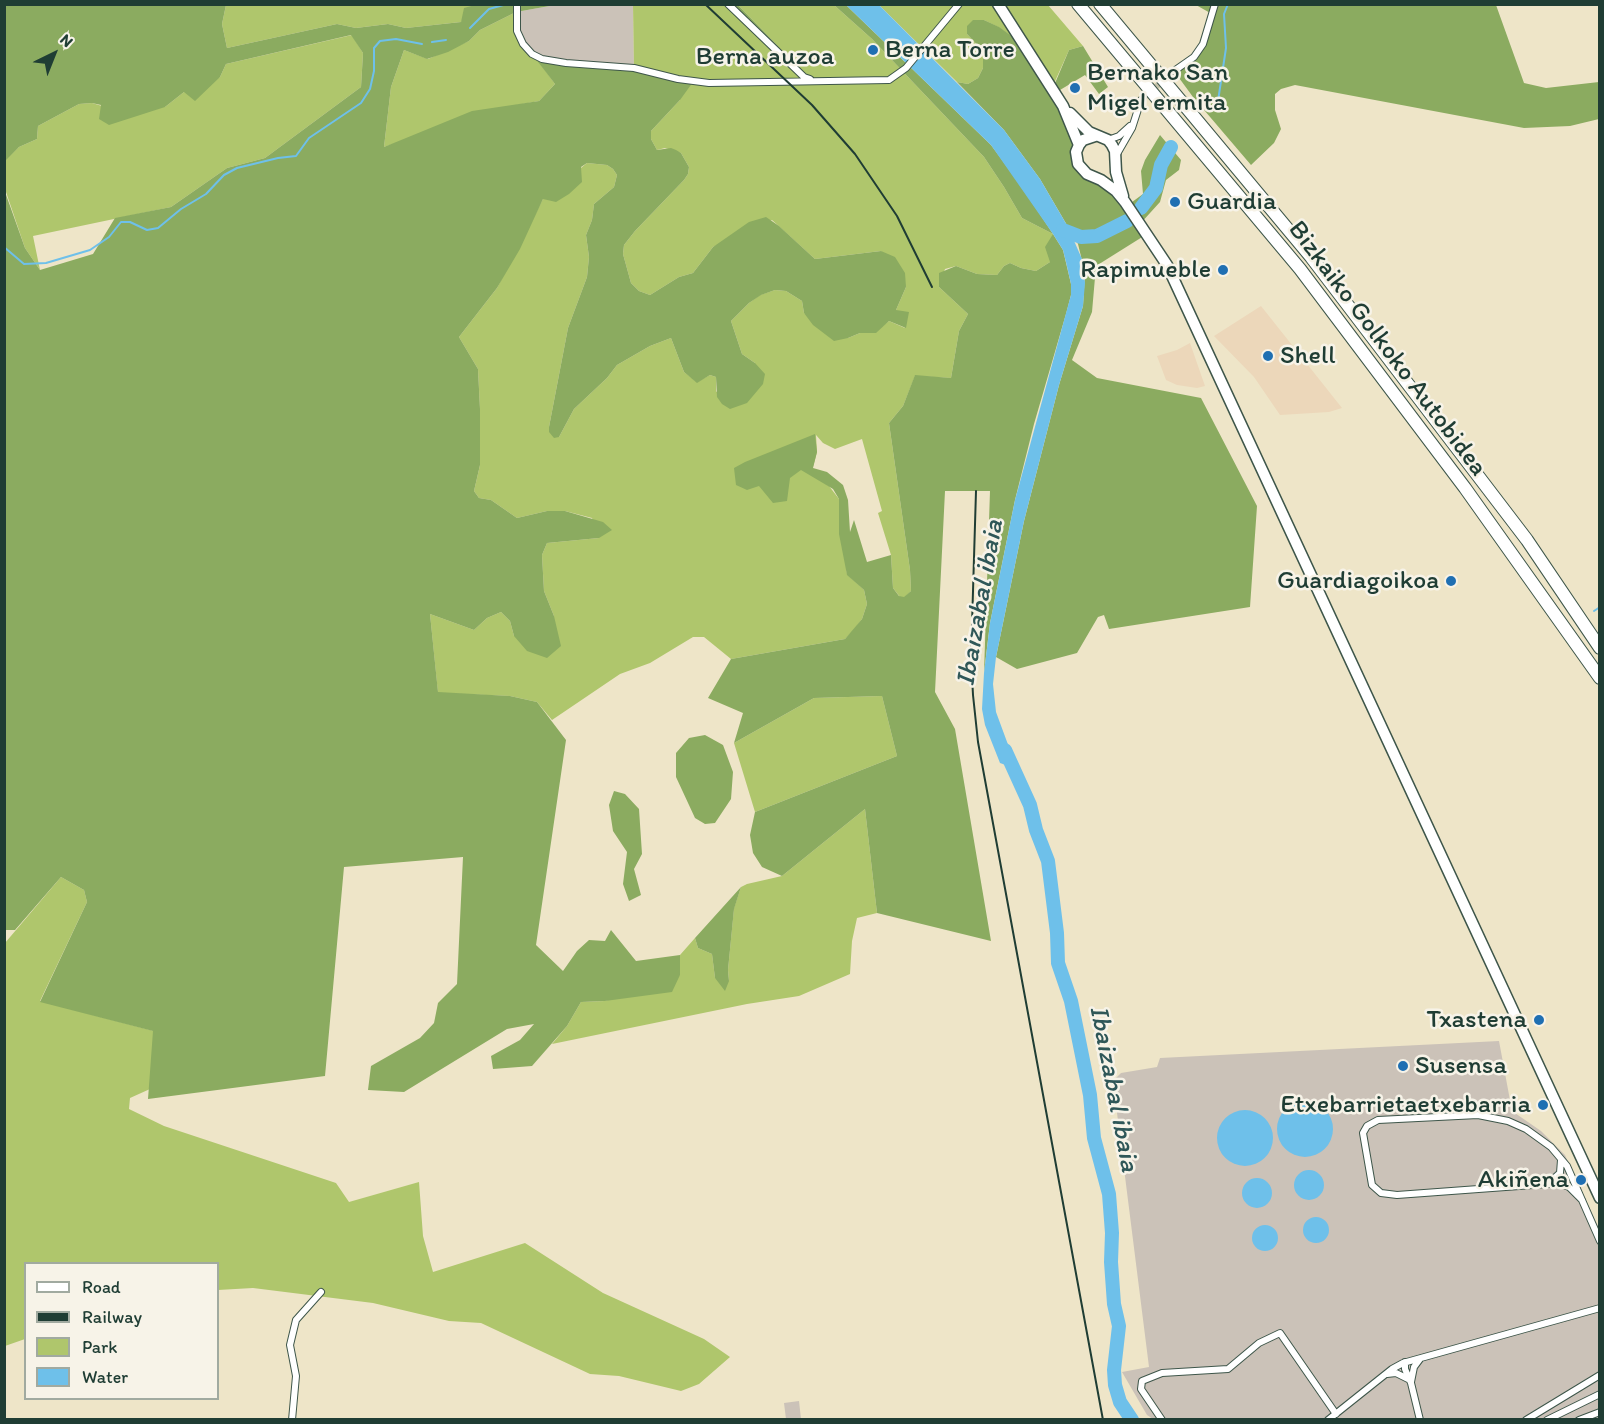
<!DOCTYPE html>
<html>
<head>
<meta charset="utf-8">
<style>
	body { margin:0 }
	#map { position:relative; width:1604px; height:1424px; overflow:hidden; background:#eee5c8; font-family:Itim,sans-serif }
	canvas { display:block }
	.frame { position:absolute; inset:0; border:6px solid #1f3d34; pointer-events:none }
	.legend { position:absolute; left:24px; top:1262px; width:195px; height:138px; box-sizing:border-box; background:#f7f3e8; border:2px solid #a1aaa0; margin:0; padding:8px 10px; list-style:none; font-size:18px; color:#1f3d34 }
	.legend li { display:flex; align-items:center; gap:12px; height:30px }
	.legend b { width:30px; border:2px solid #a1aaa0 }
	.north { position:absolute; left:24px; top:24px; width:60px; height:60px; -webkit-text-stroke:4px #f7f3e8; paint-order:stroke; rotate:43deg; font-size:16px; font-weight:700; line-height:24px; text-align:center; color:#1f3d34 }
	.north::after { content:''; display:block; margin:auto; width:21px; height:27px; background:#1f3d34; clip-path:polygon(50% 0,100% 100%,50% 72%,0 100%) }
</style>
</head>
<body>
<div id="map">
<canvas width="1604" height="1424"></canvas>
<div class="frame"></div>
<ul class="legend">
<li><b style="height:8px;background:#fff"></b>Road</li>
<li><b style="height:8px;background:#1f3d34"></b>Railway</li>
<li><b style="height:16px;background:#afc66c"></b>Park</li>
<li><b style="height:16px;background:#6ec0ea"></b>Water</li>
</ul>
<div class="north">N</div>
</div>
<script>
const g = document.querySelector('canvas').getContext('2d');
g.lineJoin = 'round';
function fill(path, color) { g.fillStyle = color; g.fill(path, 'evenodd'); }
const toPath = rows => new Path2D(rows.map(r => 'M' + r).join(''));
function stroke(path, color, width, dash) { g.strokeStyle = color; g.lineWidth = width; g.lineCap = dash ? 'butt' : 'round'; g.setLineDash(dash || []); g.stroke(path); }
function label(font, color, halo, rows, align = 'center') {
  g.font = font + ' Itim,sans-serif'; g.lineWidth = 5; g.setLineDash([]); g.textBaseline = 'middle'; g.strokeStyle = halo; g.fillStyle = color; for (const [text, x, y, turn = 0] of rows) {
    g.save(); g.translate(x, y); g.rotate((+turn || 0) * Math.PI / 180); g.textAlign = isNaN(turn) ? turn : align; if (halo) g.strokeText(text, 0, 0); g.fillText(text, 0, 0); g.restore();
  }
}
fill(toPath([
	[1261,306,1342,408,1329,412,1280,415,1254,377,1214,336],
	[1190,343,1205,386,1197,388,1177,385,1166,380,1157,356,1177,350]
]), '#ecd7ba');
fill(toPath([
	[555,5,633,5,634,68,542,59,523,44,516,12],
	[1499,1041,1512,1111,1541,1131,1565,1155,1599,1228,1599,1419,1153,1419,1147,1415,1122,1372,1149,1367,1113,1081,1121,1073,1157,1067,1160,1058],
	[799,1401,801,1419,786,1419,784,1403]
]), '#cbc2b8');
fill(toPath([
	[226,5,472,5,461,22,406,28,388,24,356,28,337,24,227,48,222,24],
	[633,5,728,5,779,47,738,5,834,5,872,39,984,157,1004,187,1022,218,1053,234,1050,262,1036,271,1021,268,1010,263,1004,266,997,275,977,274,956,266,945,269,939,287,968,314,959,331,951,378,915,376,903,406,889,423,910,570,911,591,904,598,900,597,893,588,891,555,878,513,882,511,862,439,835,449,823,443,816,435,817,452,811,474,829,486,839,499,847,574,864,590,867,604,862,619,854,630,845,639,731,659,704,637,693,637,650,663,620,674,552,720,537,702,510,696,438,693,430,614,474,630,487,618,501,612,510,621,514,636,554,616,544,591,542,555,547,543,599,538,592,518,565,511,547,511,517,518,491,500,479,498,474,491,480,465,480,409,478,369,459,337,497,288,543,199,587,163,607,165,613,169,617,175,614,187,594,204,592,220,586,235,589,257,587,277,568,328,549,427,559,437,574,409,607,378,617,365,650,346,671,338,684,372,697,382,710,375,716,377,716,392,755,363,742,354,731,321,749,303,760,295,775,290,786,291,802,301,804,313,848,338,860,333,873,333,889,321,905,328,896,310,906,287,881,251,815,259,772,220,713,247,693,273,679,277,650,295,639,291,631,283,623,254,624,245,635,231,684,180,688,174,689,167,681,153,665,148,657,150,651,139,651,131,680,100,634,68],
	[879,5,1048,5,1083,46,1069,50,1052,88,1024,45,998,27,984,20,967,34,983,51,983,68,978,78,968,84,957,82],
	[516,12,517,31,555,84,539,101,506,107,384,147,391,87,404,50,428,59,469,41,480,30],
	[352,35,363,53,361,87,265,158,227,168,171,207,33,236,40,270,25,248,5,189,4,161,19,147,37,139,38,126,79,104,92,103,102,106,165,107,184,92,220,77,226,64],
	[882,696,897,756,755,812,734,743,814,698],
	[865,809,877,913,857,918,852,941,850,974,799,996,747,1004,552,1044,567,1026,581,1002,605,1001,680,975,680,955,695,938,698,948,712,954,715,978,729,981,728,970,734,908,741,887,747,884,782,876],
	[61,877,84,890,87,902,40,1001,154,1031,150,1089,130,1098,129,1109,164,1126,336,1183,349,1202,419,1182,423,1236,433,1272,525,1243,603,1293,704,1339,730,1357,699,1384,681,1391,619,1376,590,1374,481,1323,449,1321,373,1303,253,1288,218,1290,218,1264,26,1264,25,1339,5,1346,5,943]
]), '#afc66c');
fill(toPath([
	[5,5,226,5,222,24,227,48,337,24,356,28,388,24,406,28,461,22,464,8,475,5,555,5,516,12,480,30,469,41,448,52,427,59,404,50,391,87,384,147,472,111,539,101,555,84,532,54,542,59,611,65,693,82,680,100,651,131,651,139,657,150,671,148,676,150,681,153,689,167,688,174,684,180,635,231,624,245,623,254,631,283,639,291,650,295,679,277,693,273,713,247,749,222,766,217,779,226,815,259,881,251,895,257,905,273,906,287,896,310,909,312,906,328,889,321,876,333,860,333,848,338,834,341,813,325,804,313,802,301,786,291,775,290,761,295,749,303,731,321,742,354,755,363,765,374,763,384,747,403,730,409,722,404,717,397,716,377,710,375,697,383,684,372,671,338,650,346,617,365,607,378,574,409,559,437,554,438,549,432,549,427,568,328,587,277,589,257,586,235,592,220,594,204,614,187,617,175,613,169,607,165,587,163,581,167,582,182,569,194,556,202,543,199,520,249,497,288,459,337,478,369,480,409,480,465,474,491,479,498,491,500,517,518,547,511,565,511,603,522,612,530,599,538,547,543,542,555,544,591,554,616,561,646,547,658,527,651,514,636,510,621,501,612,487,618,474,630,430,614,438,692,510,696,537,702,566,740,536,945,563,971,577,951,589,940,605,941,611,930,636,961,680,955,680,975,672,992,605,1001,581,1002,567,1026,532,1066,493,1069,491,1056,520,1040,534,1024,507,1029,404,1092,368,1090,371,1066,420,1038,434,1023,438,1003,457,984,463,857,344,867,325,1076,148,1099,153,1031,40,1002,87,902,84,890,61,877,15,930,5,930,4,189,25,248,40,270,93,254,115,218,171,207,227,168,265,158,361,87,363,53,351,35,226,64,220,77,195,101,184,92,165,107,109,125,99,119,101,105,92,103,79,104,38,126,37,139,19,147,5,161],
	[728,5,738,5,779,47,794,67],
	[834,5,846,5,991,145,1022,187,1053,234,1063,250,1071,284,1071,295,1066,314,1034,424,1015,500,990,623,984,673,990,491,945,491,935,692,955,729,991,941,877,913,865,809,782,876,762,867,753,853,750,835,755,812,897,756,882,696,814,698,734,743,743,713,708,698,731,659,845,639,862,619,867,604,864,590,847,575,839,534,839,499,833,489,801,470,790,478,787,501,773,503,759,486,747,490,736,485,734,468,745,462,815,434,817,452,813,468,827,472,843,485,848,500,850,532,854,520,867,562,891,555,893,588,899,596,904,597,911,591,910,570,889,423,903,406,915,375,951,378,959,331,968,314,939,287,939,273,956,266,977,274,997,275,1004,266,1010,263,1021,268,1036,271,1050,262,1045,247,1053,234,1022,218,1004,187,984,157,872,39],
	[1196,5,1496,5,1524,83,1546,88,1599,82,1599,119,1570,126,1524,128,1295,85,1281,89,1275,94,1275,110,1281,129,1274,143,1251,165,1193,97,1174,71,1183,65,1203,44,1212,14],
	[973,20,984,20,999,27,1024,45,1053,88,1069,50,1083,46,1108,87,1099,94,1085,75,1055,93,1072,125,1076,158,1128,205,1143,194,1141,171,1145,160,1160,135,1181,160,1179,170,1166,180,1160,202,1140,224,1147,234,1096,266,1092,312,1072,360,1097,378,1201,398,1257,506,1250,607,1109,629,1104,615,1098,617,1077,653,1017,669,996,657,1024,521,1059,385,1083,306,1085,273,1078,244,1040,179,1004,130,957,82,968,84,978,78,983,68,983,51,967,34,967,26],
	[705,735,723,745,733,772,731,799,715,823,705,824,695,818,676,777,676,753,689,738],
	[614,791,625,794,639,809,642,854,634,869,641,895,629,901,623,884,627,852,613,831,609,805],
	[741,887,734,909,728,970,729,981,725,991,715,978,712,954,698,948,695,938]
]), '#8bab60');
fill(toPath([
	[846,5,879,5,1004,130,1040,179,1068,227,1082,259,1085,283,1083,306,1059,385,1024,521,996,657,993,684,996,712,1017,769,1000,763,985,725,982,709,984,673,990,623,1015,500,1071,295,1071,284,1066,262,1063,250,1053,234,991,145],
	'1277 1129a28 28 0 1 1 56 0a28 28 0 1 1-56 0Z',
	'1217 1138a28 28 0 1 1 56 0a28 28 0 1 1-56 0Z',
	'1294 1185a15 15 0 1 1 30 0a15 15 0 1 1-30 0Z',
	'1242 1193a15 15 0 1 1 30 0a15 15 0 1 1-30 0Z',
	'1303 1230a13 13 0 1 1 26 0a13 13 0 1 1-26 0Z',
	'1252 1238a13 13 0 1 1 26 0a13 13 0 1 1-26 0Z'
]), '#6ec0ea');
stroke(toPath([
	[520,5,523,4],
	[470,28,489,9,507,4],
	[432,42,446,40],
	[1215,102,1218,101,1226,48,1224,14,1228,4],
	[4,247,24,264,46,263,90,250,109,237,121,222,130,222,147,230,158,228,181,209,206,194,224,175,237,168,278,158,296,156,309,138,361,103,370,89,374,71,374,48,380,41,396,39,422,44],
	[1594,611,1600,607]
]), '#6ec0ea', 2);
stroke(toPath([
	[1141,208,1156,188,1161,165,1171,147],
	[1063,230,1081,237,1097,236,1127,221],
	[1005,750,1030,805,1036,830,1048,861,1057,933,1058,963,1071,1001,1090,1095,1094,1138,1109,1194,1112,1233,1111,1262,1114,1304,1119,1326,1114,1370,1115,1385,1120,1402,1132,1420]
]), '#6ec0ea', 14);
stroke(toPath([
	[1141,100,1174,71]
]), '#c5c3aa', 6, [6, 3]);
const minor = toPath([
	[517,4,517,31,523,44,532,54,542,59,566,63,634,68,678,79,709,83,889,80,906,68,959,4],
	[728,4,804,77,810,79],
	[1174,71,1194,57,1203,44,1215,4],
	[1108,140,1119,136,1130,126],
	[1117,154,1132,128,1141,100],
	[1549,1183,1560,1173,1561,1160],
	[1582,1200,1569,1187,1560,1183,1397,1195,1381,1193,1372,1185,1363,1133,1367,1126,1378,1120,1478,1115,1508,1121,1526,1129,1551,1147,1567,1166,1600,1241],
	[1405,1362,1405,1369,1411,1383,1420,1420],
	[1387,1374,1396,1373,1408,1379],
	[1411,1382,1414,1367,1420,1359],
	[292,1420,296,1376,290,1345,296,1320,321,1292],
	[1162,1420,1141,1389,1142,1381,1162,1373,1228,1369,1259,1343,1280,1333,1336,1414],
	[1328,1420,1392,1369,1403,1363,1600,1308],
	[1526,1420,1600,1375],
	[1547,1420,1600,1394],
	[1579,1420,1600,1412]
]);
const trunk = toPath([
	[998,4,1063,106,1079,145],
	[1070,113,1089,132,1108,140,1112,145,1115,151,1116,172,1123,196],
	[1095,136,1083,140,1079,145,1076,152,1078,164,1087,174,1101,180,1116,191,1125,202,1167,265,1600,1198]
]);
const motorway = toPath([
	[1078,4,1300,269,1465,488,1600,678],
	[1100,4,1311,257,1527,540,1600,648]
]);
stroke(minor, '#3e564a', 8);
stroke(trunk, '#3e564a', 13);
stroke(motorway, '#3e564a', 14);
stroke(minor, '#fff', 6);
stroke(trunk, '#fff', 10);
stroke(motorway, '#fff', 12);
stroke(toPath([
	[705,4,812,105,855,154,897,216,932,287],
	[976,491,971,658,973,695,978,742,1103,1420]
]), '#1f3d34', 2);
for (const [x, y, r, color] of [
	[873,50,6,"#1f6fb2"],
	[1075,88,6,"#1f6fb2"],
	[1175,202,6,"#1f6fb2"],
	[1223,270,6,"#1f6fb2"],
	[1268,356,6,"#1f6fb2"],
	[1451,581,6,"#1f6fb2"],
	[1539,1020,6,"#1f6fb2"],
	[1403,1066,6,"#1f6fb2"],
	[1543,1105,6,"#1f6fb2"],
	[1581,1180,6,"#1f6fb2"]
]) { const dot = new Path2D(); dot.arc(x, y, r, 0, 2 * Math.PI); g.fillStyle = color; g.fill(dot); stroke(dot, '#f7f3e8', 2); }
label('26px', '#1f3d34', '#f7f3e8', [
	["Berna Torre",885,50],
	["Bernako San",1087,73],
	["Migel ermita",1087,103],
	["Guardia",1187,202],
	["Rapimueble",1211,270,"right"],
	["Shell",1280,356],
	["Guardiagoikoa",1439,581,"right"],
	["Txastena",1527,1020,"right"],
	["Susensa",1415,1066],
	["Etxebarrietaetxebarria",1531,1105,"right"],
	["Akiñena",1569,1180,"right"]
], 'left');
label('26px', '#1f3d34', '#f7f3e8', [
	["Berna auzoa",765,57],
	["Bizkaiko Golkoko Autobidea",1387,349,53]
]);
label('italic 27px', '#2f5758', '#f7f3e8', [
	["Ibaizabal ibaia",981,603,-80],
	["Ibaizabal ibaia",1113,1089,79]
]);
</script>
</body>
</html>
